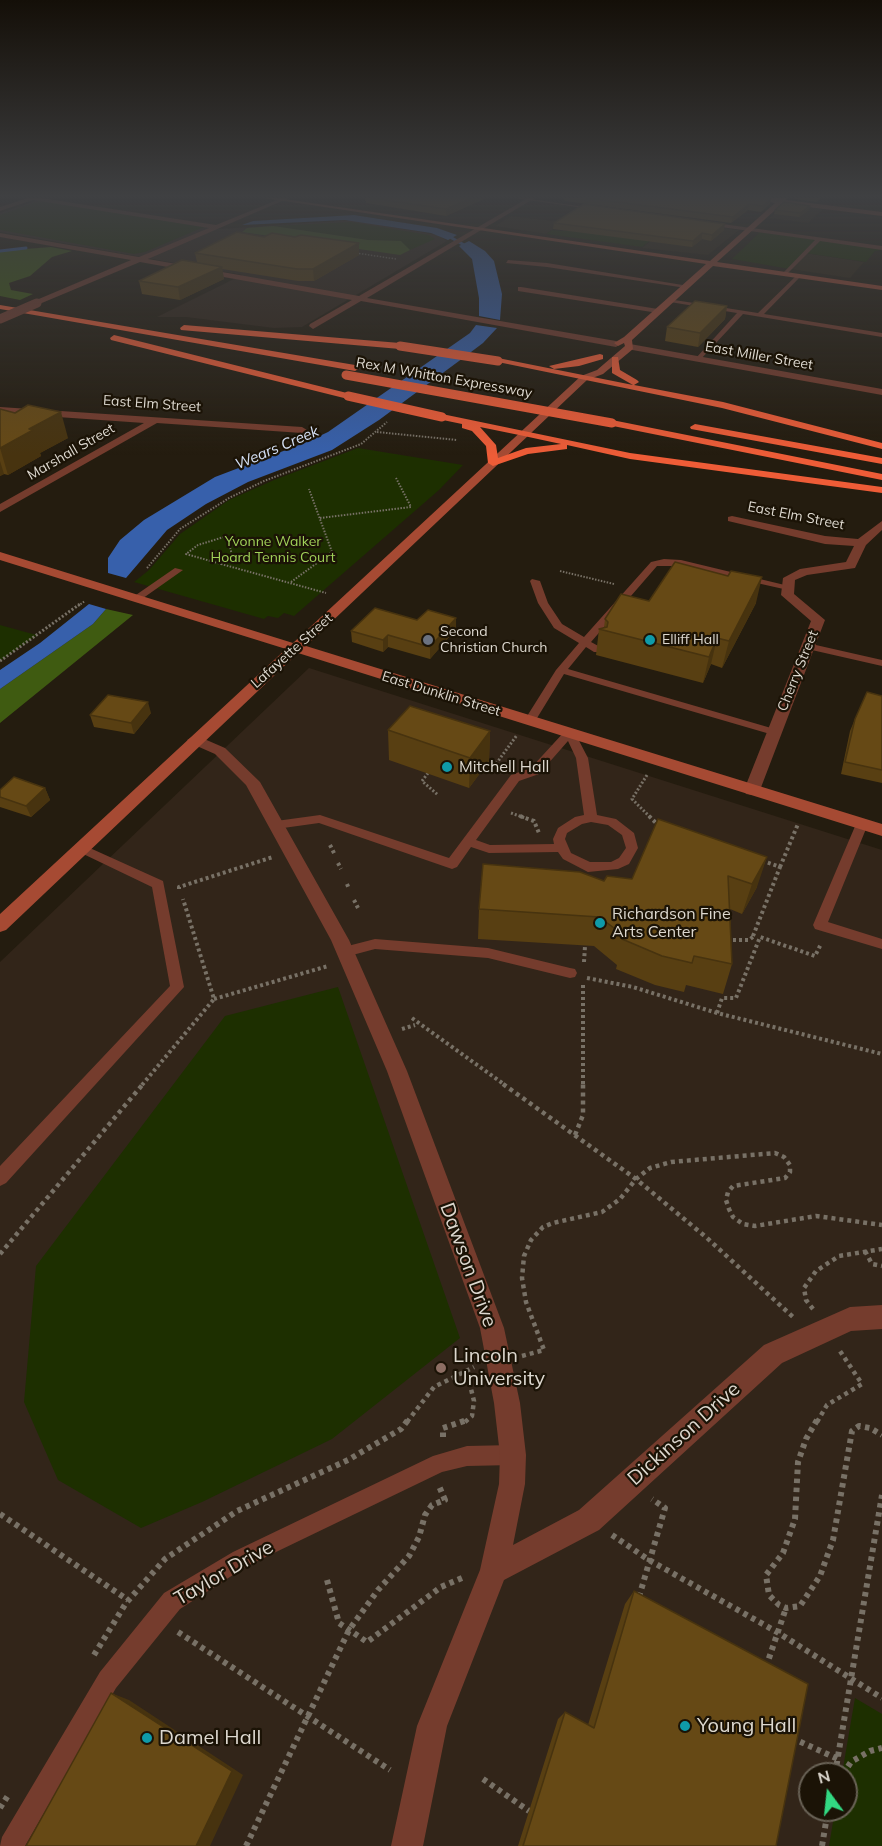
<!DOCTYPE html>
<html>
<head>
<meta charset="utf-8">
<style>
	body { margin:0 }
	#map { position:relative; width:882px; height:1846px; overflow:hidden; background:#241c0f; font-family:Mulish,sans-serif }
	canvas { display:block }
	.north { position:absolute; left:798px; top:1762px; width:60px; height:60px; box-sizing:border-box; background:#1b1306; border:2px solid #696256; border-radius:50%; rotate:345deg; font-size:16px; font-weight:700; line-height:24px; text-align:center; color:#ddd8cf }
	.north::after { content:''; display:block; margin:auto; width:21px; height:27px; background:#32d882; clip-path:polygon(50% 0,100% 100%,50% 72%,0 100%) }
</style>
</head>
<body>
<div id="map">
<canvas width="882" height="1846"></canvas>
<div class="north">N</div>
</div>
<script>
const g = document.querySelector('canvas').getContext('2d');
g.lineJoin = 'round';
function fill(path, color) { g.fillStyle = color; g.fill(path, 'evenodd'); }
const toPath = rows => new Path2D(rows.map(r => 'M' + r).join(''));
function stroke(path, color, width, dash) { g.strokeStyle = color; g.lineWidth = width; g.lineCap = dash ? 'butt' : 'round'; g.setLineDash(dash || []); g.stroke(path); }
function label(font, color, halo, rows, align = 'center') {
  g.font = font + ' Mulish,sans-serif'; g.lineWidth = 4.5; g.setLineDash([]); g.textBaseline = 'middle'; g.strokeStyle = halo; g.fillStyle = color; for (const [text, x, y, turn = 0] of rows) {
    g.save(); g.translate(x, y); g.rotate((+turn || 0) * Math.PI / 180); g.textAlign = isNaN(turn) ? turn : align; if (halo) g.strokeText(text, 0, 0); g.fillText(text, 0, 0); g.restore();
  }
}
fill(toPath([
	[791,205,823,209,808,223,769,218,784,206],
	[511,216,563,222,546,234,495,226],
	[659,219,739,230,708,255,642,248,658,235],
	[805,253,864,262,850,278,790,269]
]), '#302411');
fill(toPath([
	[38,200,220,229,352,220,438,235,447,241,302,327,274,328,186,317,157,317,242,275,0,232,0,213],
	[309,668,882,850,882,1846,0,1846,0,962],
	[810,1774,846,1774,846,1810,810,1810]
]), '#322519');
fill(toPath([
	[42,200,204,227,145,252,134,254,0,230,0,215],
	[351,222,429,235,435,239,410,250,400,241,368,240,273,226],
	[552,230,563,231,662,231,642,247,546,234],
	[760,232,876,248,882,250,875,251,866,262,805,253,790,269,732,259],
	[358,448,463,465,439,490,294,616,284,613,278,618,268,616,264,619,134,582,149,570,180,534,229,500,274,480],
	[0,625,29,633,37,635,0,661],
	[338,987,460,1338,332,1439,202,1502,141,1528,58,1480,24,1402,36,1266,225,1016],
	[855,1698,882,1714,882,1846,829,1846,835,1810,846,1810,846,1774,842,1774]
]), '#1d2f00');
fill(toPath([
	[273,226,368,240,401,241,410,250,400,255,242,232,247,228],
	[51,247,72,251,52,257,30,276,9,283,11,290,33,294,20,300,0,296,0,251],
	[106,609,133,615,0,723,0,689,93,624]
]), '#3f5b11');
fill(toPath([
	[354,215,437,228,457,235,448,240,431,233,345,220,242,225,253,221],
	[469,241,485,251,494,261,502,294,500,320,479,316,479,298,472,259,459,246],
	[476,325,497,328,483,343,459,361,379,420,332,450,248,482,206,504,167,530,126,578,108,573,108,558,120,540,144,520,215,477,307,442,328,432,470,333],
	[89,604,106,609,93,624,0,689,0,670,40,643]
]), '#3760ab');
stroke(toPath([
	[443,233,473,250],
	[0,251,26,248]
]), '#3760ab', 3);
stroke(toPath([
	[356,253,396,259]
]), '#787166', 1.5, [1.5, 1.5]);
stroke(toPath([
	[377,432,457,440],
	[320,518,411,507,396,478],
	[227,536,232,555,221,564,186,554,198,545,227,536],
	[221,564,326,593],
	[147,568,180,529,229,498,264,481,361,444,387,422],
	[560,571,614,584],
	[291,582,332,552,309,489],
	[78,606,85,601]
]), '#787166', 2, [1.5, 1.5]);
stroke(toPath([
	[0,661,80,604],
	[503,767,496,764,517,735],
	[428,773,422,781,438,795],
	[647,775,632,799,651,818],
	[511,813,525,818]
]), '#787166', 3, [2, 2]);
stroke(toPath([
	[520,816,534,821,539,833],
	[649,816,659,826],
	[330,845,335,855],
	[338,863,341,869],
	[780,867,798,824],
	[347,884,349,889],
	[179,889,179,887,273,857],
	[354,900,358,908],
	[753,936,780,867,763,861],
	[727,940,749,940,754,936],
	[584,962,585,946],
	[587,978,633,987,717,1013,882,1054],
	[583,985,583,1085],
	[214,999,328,966],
	[717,1013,722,998,736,998,760,937,815,956,821,944],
	[412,1018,505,1085],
	[402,1029,415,1025],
	[142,1085,214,999,183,899]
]), '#787166', 4, [3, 3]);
stroke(toPath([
	[503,1084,636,1179,707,1238,793,1317],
	[575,1135,583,1115,583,1084],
	[865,1251,872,1264,882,1266],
	[0,1254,143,1084],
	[813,1309,806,1300,804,1288,816,1271,839,1256,882,1249],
	[522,1356,544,1350,526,1302,522,1278,524,1256,531,1240,543,1227,553,1223,602,1212,620,1199,636,1179,650,1168,671,1162,775,1153,784,1157,790,1165,790,1172,785,1178,733,1186,728,1192,726,1200,729,1209,733,1217,743,1224,755,1226,816,1216,882,1225],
	[407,1422,434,1387,474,1367],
	[465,1422,472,1416,474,1401,466,1369],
	[817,1422,827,1405,862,1384,840,1351]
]), '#787166', 4.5, [4, 4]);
stroke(toPath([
	[817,1420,806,1439,798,1462,795,1519,783,1553,766,1575,769,1595,779,1605,786,1608,800,1606,820,1576,833,1540,852,1431,859,1426,870,1428,882,1435],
	[443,1437,443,1428,467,1420],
	[0,1514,128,1600],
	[612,1535,649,1560,777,1632,882,1698],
	[327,1580,339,1623,367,1642,441,1587,462,1578],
	[639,1597,665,1508,652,1499],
	[178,1632,390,1770],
	[94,1655,126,1603,165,1559,237,1511,348,1460,401,1429,408,1420],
	[766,1667,786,1608],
	[792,1738,838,1759],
	[835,1774,882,1495],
	[843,1774,851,1762,870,1751,882,1748],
	[483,1779,529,1811],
	[0,1808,9,1794],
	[246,1846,349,1630,378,1590,409,1556,419,1537,425,1515,432,1505,445,1500,439,1486],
	[822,1846,828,1810]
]), '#787166', 6, [4.5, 4.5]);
fill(toPath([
	[514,198,523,198,599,209,597,210,514,198],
	[708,222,882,246,882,250,820,241,785,276,783,273,815,240,706,225,708,222],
	[508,260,547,263,689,286,686,288,547,267,506,263,508,260],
	[798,274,800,277,764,314,882,333,882,337,743,314,700,360,696,360,696,358,737,313,670,302,668,299,758,313,798,274],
	[664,559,681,560,793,587,788,590,681,566,657,566,591,642,602,648,602,652,594,652,586,647,568,669,778,730,778,734,770,734,564,674,534,723,526,723,524,721,556,670,579,643,554,628,538,603,530,581,532,579,540,581,548,603,562,624,584,637,651,562,664,559],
	[175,568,183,570,139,601,133,601,133,597,175,568],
	[807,643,882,660,882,666,803,648,802,646,807,643],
	[569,730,575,733,588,758,597,815,616,819,634,833,638,848,629,864,618,869,588,872,563,859,558,852,489,853,471,847,457,867,452,869,319,823,276,829,270,825,276,821,320,815,449,858,511,775,531,768,565,731,569,730],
	[568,741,576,758,584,815,575,817,558,828,553,839,554,844,490,845,476,840,519,781,539,774,568,741],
	[591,822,608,825,622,835,626,848,619,858,611,862,590,862,571,853,565,839,567,833,582,824,591,822],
	[862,820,868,824,828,922,882,939,882,949,815,929,813,925,856,824,862,820],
	[81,844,163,881,184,987,6,1183,0,1186,0,1166,170,986,152,887,77,851,75,848,81,844],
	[375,939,488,948,570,968,575,969,577,973,575,977,570,978,488,958,375,949,345,957,340,956,338,952,340,948,375,939],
	[513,1445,520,1448,523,1455,520,1462,513,1465,467,1466,442,1472,247,1566,180,1609,116,1688,25,1846,0,1846,2,1837,100,1672,164,1593,233,1552,433,1456,467,1446,513,1445]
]), '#753c2d');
fill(toPath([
	[28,198,41,198,216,225,282,198,289,198,148,259,359,296,528,198,535,198,367,298,616,341,620,344,616,347,361,301,313,329,309,326,310,324,352,300,140,262,37,305,34,305,34,301,131,260,0,237,0,233,139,257,209,228,33,200,0,211,0,207,28,198],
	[521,287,658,309,662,311,658,313,518,291,518,287,521,287],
	[630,344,882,389,882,395,627,349,627,345,630,344],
	[0,407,302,427,307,430,302,433,157,423,0,512,0,504,144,423,0,413,0,407],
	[732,516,825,536,858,539,882,521,882,530,866,545,855,568,807,575,795,580,794,594,825,620,760,790,758,794,752,795,746,794,744,790,811,621,781,595,783,578,800,569,846,562,854,546,825,544,728,521,728,517,732,516],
	[195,735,225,748,260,782,349,940,407,1071,504,1328,520,1403,526,1455,525,1484,513,1545,579,1510,764,1345,850,1307,882,1305,882,1329,851,1331,782,1363,599,1530,504,1580,447,1726,423,1846,391,1846,417,1726,480,1570,499,1484,500,1455,494,1403,480,1328,387,1071,331,940,246,785,215,754,190,743,187,740,195,735]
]), '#753c2d');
fill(toPath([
	[264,198,277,198,710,261,775,203,750,198,787,198,786,200,882,212,882,216,782,204,717,262,882,286,882,290,713,266,632,340,633,349,603,374,587,380,306,646,882,824,882,836,298,653,6,930,0,932,0,914,286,649,0,560,0,552,293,643,581,376,597,370,625,346,624,343,618,346,614,343,624,337,706,264,264,198]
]), '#a64a33');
fill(toPath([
	[0,305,355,365,360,368,355,371,0,309,0,305],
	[184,325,400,343,404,346,400,349,181,330,180,328,184,325],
	[114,335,351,394,353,396,348,399,111,340,110,338,114,335],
	[600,354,603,355,603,359,579,366,554,369,549,366,600,354],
	[612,357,618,357,620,370,637,380,639,382,634,385,723,402,882,443,882,449,722,408,493,361,498,358,633,385,612,373,612,357],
	[442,414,630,453,882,487,882,493,630,459,567,445,567,449,528,454,493,466,488,463,486,446,472,431,462,428,462,424,438,419,437,417,442,414],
	[480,427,524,436,561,444,526,448,498,458,496,445,480,427],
	[612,420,882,474,882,480,608,425,608,421,612,420],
	[695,424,882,458,882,464,691,429,690,427,695,424]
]), '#ee5c37');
stroke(toPath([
	[34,304,37,303]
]), '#753c2d', 8);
stroke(toPath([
	[0,319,37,303]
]), '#753c2d', 9);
stroke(toPath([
	[400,346,498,361],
	[346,375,612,423],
	[348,396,442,417]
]), '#ee5c37', 9);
fill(toPath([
	[363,198,486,198,446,216,366,203,366,201,365,201,365,198],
	[563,198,771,198,770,204,761,212,748,210,731,223,565,201],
	[789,198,821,198,817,202],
	[775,210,809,210,799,217,774,214],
	[554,223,724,230,711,241,702,239,692,247,553,229],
	[195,253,359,255,314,281,298,281,222,269,224,279,180,300,142,294,139,281,197,262],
	[727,306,725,319,698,347,665,341,667,327],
	[0,409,68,438,40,453,41,456,8,475,4,474,0,476],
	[649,601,756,603,722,668,711,664,703,683,596,655,599,629,604,628,605,619],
	[417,620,456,629,430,659,388,647,383,652,352,642,351,631],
	[882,696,882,783,841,774,850,731,855,719],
	[151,713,134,734,94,727,90,715],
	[388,730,490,731,489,761,469,788,389,760],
	[45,788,50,800,31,817,0,807,0,790],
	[658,819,757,887,742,914,730,909,732,964,723,994,686,985,684,992,655,985,616,969,617,965,594,946,478,939,479,909,604,881,632,879],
	[634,1591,776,1846,518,1846,558,1719,565,1712,588,1725,625,1604]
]), '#583f12');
fill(toPath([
	[472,198,486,198,446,216,446,209],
	[771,198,770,204,761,212,763,206],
	[749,204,748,210,731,223,733,217],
	[810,206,809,210,799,217,800,213],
	[725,224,724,230,711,241,712,235],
	[702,233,702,239,692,247,693,241],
	[359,243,359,255,314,281,313,269],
	[222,267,224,279,180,300,178,287],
	[727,306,725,319,698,347,700,333],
	[61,412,68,438,40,453,41,456,8,475,0,448,29,429],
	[0,461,4,474,0,476],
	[762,577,756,603,722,668,729,641],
	[456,618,456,629,430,659,430,647],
	[388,635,388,647,383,652,383,640],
	[717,638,711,664,703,683,709,657],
	[148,702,151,713,134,734,131,723],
	[490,731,489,761,469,788,470,758],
	[45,788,50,800,31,817,26,806],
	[767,857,757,887,742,914,752,884],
	[111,1693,129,1700,243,1775,210,1846,196,1846]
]), '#47330f');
const building = toPath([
	[371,198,472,198,446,209,371,198],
	[586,198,771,198,763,206,749,204,733,217,586,198],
	[784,202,810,206,800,213,775,210,784,202],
	[584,204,725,224,712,235,702,233,693,241,554,223,584,204],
	[237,232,264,237,272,233,295,237,301,235,359,243,313,269,297,269,195,253,237,232],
	[182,260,222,267,178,287,139,281,182,260],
	[695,301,727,306,700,333,667,327,695,301],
	[28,405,61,412,29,429,33,430,0,448,0,409,15,413,28,405],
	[675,562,728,576,731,571,762,577,729,641,717,638,709,657,599,629,607,627,608,622,605,619,621,594,649,601,675,562],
	[375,608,417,620,428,610,456,618,430,647,388,635,383,640,351,631,375,608],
	[867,692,882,696,882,770,845,762,855,719,867,692],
	[108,695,148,702,131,723,90,715,108,695],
	[410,706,490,731,470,758,388,730,410,706],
	[14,777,45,788,26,806,0,797,0,790,14,777],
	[658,819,767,857,752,884,728,876,732,964,694,956,692,963,662,956,622,939,625,936,599,917,479,909,483,864,580,872,604,881,607,876,632,879,658,819],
	[634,1591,808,1684,776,1846,523,1846,565,1712,594,1728,634,1591],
	[111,1693,232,1771,196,1846,26,1846,111,1693]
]);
fill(building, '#664915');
stroke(building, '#47330f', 1.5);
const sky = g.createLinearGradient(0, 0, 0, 456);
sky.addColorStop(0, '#140f08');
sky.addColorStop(0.43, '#3f4042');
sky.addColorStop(1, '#3f404200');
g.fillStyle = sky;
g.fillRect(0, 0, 882, 456);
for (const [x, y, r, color] of [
	[428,640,6,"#6b7280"],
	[650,640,6,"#0f9aa8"],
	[447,767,6,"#0f9aa8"],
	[600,923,6,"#0f9aa8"],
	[441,1368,6,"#8d6e63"],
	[685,1726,6,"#0f9aa8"],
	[147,1738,6,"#0f9aa8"]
]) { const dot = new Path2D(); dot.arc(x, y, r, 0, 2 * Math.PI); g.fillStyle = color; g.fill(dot); stroke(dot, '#1b1306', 2); }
label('14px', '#ddd8cf', '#1b1306', [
	["East Miller Street",759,356,10],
	["Rex M Whitton Expressway",444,378,10],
	["East Elm Street",152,404,4],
	["Marshall Street",71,452,-30],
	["East Elm Street",796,516,11],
	["Lafayette Street",292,651,-42],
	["Cherry Street",798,671,-68],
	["East Dunklin Street",441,694,17]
]);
label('14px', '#a0d159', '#1b1306', [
	["Yvonne Walker",273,542],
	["Hoard Tennis Court",273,558]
]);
label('14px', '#ddd8cf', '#1b1306', [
	["Second",440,632],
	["Christian Church",440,648],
	["Elliff Hall",662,640]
], 'left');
label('italic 15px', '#d6e2f7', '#1b1306', [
	["Wears Creek",277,448,-23]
]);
label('16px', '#ddd8cf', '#1b1306', [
	["Mitchell Hall",459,767],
	["Richardson Fine",612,914],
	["Arts Center",612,932]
], 'left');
label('20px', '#ddd8cf', '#1b1306', [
	["Dawson Drive",468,1265,70],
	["Dickinson Drive",684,1434,-42],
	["Taylor Drive",224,1573,-30]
]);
label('20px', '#ddd8cf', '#1b1306', [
	["Lincoln",453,1356],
	["University",453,1379],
	["Young Hall",697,1726],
	["Damel Hall",159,1738]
], 'left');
</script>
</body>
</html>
